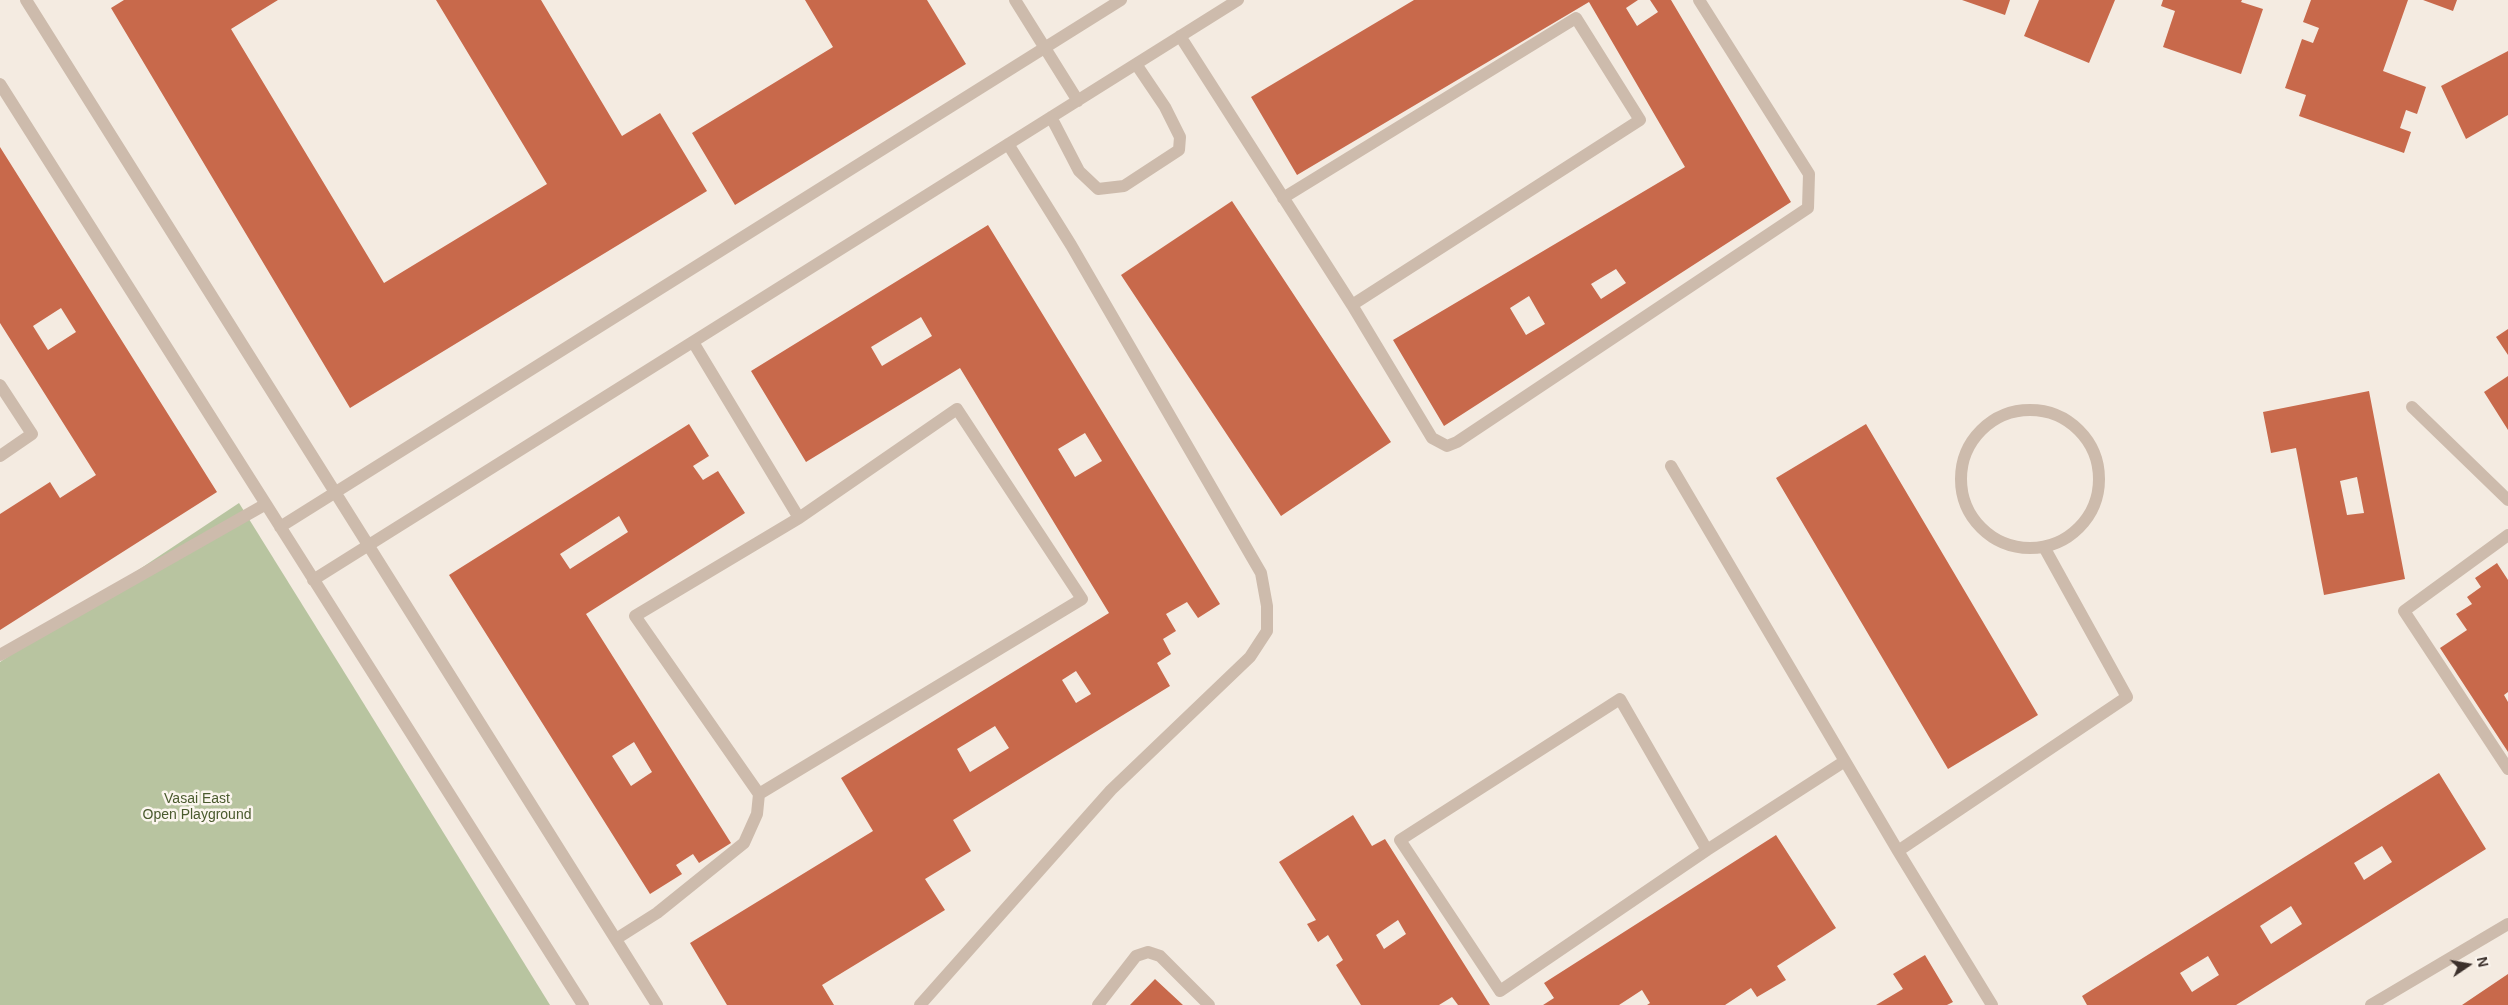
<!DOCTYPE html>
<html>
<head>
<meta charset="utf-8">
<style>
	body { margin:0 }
	#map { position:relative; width:2508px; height:1005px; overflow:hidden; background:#f4ebe1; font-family:Helvetica,sans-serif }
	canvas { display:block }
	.north { position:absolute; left:2443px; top:940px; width:50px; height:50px; -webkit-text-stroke:4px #fbf5ee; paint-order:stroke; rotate:78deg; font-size:14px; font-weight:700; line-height:20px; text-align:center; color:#3b302b }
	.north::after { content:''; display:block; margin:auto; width:18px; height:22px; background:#3b302b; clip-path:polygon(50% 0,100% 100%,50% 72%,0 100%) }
</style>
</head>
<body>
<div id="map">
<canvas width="2508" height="1005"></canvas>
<div class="north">N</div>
</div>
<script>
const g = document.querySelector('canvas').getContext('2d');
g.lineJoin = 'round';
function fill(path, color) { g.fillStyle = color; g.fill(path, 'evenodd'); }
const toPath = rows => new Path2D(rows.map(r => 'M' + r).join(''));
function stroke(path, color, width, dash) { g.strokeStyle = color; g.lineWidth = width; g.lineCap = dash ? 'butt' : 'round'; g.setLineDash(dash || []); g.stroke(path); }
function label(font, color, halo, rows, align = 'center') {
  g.font = font + ' Helvetica,sans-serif'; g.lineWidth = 5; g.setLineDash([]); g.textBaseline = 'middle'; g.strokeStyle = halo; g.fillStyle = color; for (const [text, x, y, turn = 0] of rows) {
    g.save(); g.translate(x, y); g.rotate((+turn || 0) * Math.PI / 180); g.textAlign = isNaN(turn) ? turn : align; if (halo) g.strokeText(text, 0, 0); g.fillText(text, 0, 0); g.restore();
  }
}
fill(toPath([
	[239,503,351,683,550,1005,0,1005,0,662]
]), '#b8c4a0');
fill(toPath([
	[124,0,278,0,231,29,384,283,547,184,436,0,541,0,622,136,660,113,707,191,350,408,111,8],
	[805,0,927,0,966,64,735,205,692,133,833,47],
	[1414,0,1638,0,1626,8,1637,26,1658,12,1650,0,1671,0,1791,202,1444,426,1393,340,1685,167,1589,2,1297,175,1251,97],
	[1616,269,1626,283,1601,299,1591,284],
	[1529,296,1545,324,1526,335,1510,308],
	[1962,0,2010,0,2005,15],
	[2039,0,2115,0,2089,63,2024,36],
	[2163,0,2242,0,2241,2,2263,9,2241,74,2163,47,2175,11,2161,6],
	[2311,0,2408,0,2383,71,2426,87,2417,114,2406,110,2400,128,2411,132,2404,153,2299,116,2306,95,2285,88,2302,39,2313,43,2319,28,2303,22],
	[2423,0,2457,0,2453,11],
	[2508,51,2508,115,2466,139,2441,86],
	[0,147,217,492,0,630,0,514,50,482,60,498,96,475,0,323],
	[61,308,76,332,48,350,33,326],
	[1232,201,1391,442,1281,516,1121,275],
	[988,225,1220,604,1198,618,1187,602,1166,614,1176,631,1163,639,1171,654,1157,663,1170,686,953,820,971,851,925,879,945,910,822,985,834,1005,727,1005,690,943,873,831,841,778,1109,613,960,368,806,462,751,371],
	[921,317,932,336,882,366,871,347],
	[1085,433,1102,461,1075,477,1058,449],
	[1076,671,1091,694,1076,703,1062,680],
	[995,726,1009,748,970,772,957,749],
	[2508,329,2508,355,2496,337],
	[2508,376,2508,430,2484,392],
	[2369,391,2405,579,2324,595,2296,448,2271,453,2263,412],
	[2357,477,2364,513,2347,515,2340,481],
	[689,424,709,456,693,466,703,480,718,471,745,513,586,614,731,843,699,863,693,854,676,865,682,874,650,894,449,575],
	[619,516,628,532,570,569,560,554],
	[634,742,652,772,631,786,612,756],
	[1866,424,2038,715,1948,769,1776,478],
	[2497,563,2508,580,2508,692,2504,695,2508,702,2508,752,2440,648,2467,630,2456,614,2472,604,2467,597,2481,587,2475,578],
	[2439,773,2486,849,2236,1005,2087,1005,2082,996],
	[2382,846,2392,862,2364,880,2354,863],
	[2291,906,2302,924,2271,944,2260,926],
	[2208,956,2219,975,2192,992,2180,973],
	[1353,815,1372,846,1385,839,1490,1005,1458,1005,1452,997,1439,1005,1361,1005,1336,965,1343,960,1328,935,1318,942,1307,924,1316,920,1279,862],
	[1398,920,1406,934,1384,949,1376,935],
	[1776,835,1836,928,1777,966,1786,980,1757,997,1751,988,1725,1005,1647,1005,1650,1003,1642,990,1619,1005,1543,1005,1554,998,1544,983],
	[1925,955,1953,1002,1947,1005,1876,1005,1903,989,1893,974],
	[2508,974,2508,1005,2462,1005],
	[1155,979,1183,1005,1130,1005]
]), '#c8694b');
stroke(toPath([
	[26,0,657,1005],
	[1015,0,1078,101],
	[1180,36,1352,305,1432,438,1447,446,1457,442,1808,208,1809,174,1699,0],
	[0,84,583,1005],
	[1051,117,1079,171,1098,189,1124,186,1179,150,1180,137,1165,107,1136,64],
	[1283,198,1576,18,1640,120,1352,305],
	[693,342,799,518],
	[0,385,32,434,0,456],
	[2412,407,2508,500],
	'1961 479a69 69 0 1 1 138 0a69 69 0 1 1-138 0Z',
	[1671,466,1898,851,1992,1005],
	[280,527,1121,0],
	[2508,535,2404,611,2508,769],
	[313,580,1238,0],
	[0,655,266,504],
	[1707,850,1500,991,1400,840,1620,699,1707,850,1845,761],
	[1898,851,2127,697,2044,547],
	[616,939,657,913,744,843,757,814,759,794,635,616,799,518,957,409,1082,599,759,794],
	[920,1005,1111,790,1250,657,1267,631,1267,606,1261,573,1071,245,1008,144],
	[1098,1005,1136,956,1148,952,1160,956,1209,1005],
	[2371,1005,2508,924]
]), '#cdbbac', 12);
label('14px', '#4a5a2e', '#fbf5ee', [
	["Vasai East",197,799],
	["Open Playground",197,815]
]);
</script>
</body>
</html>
